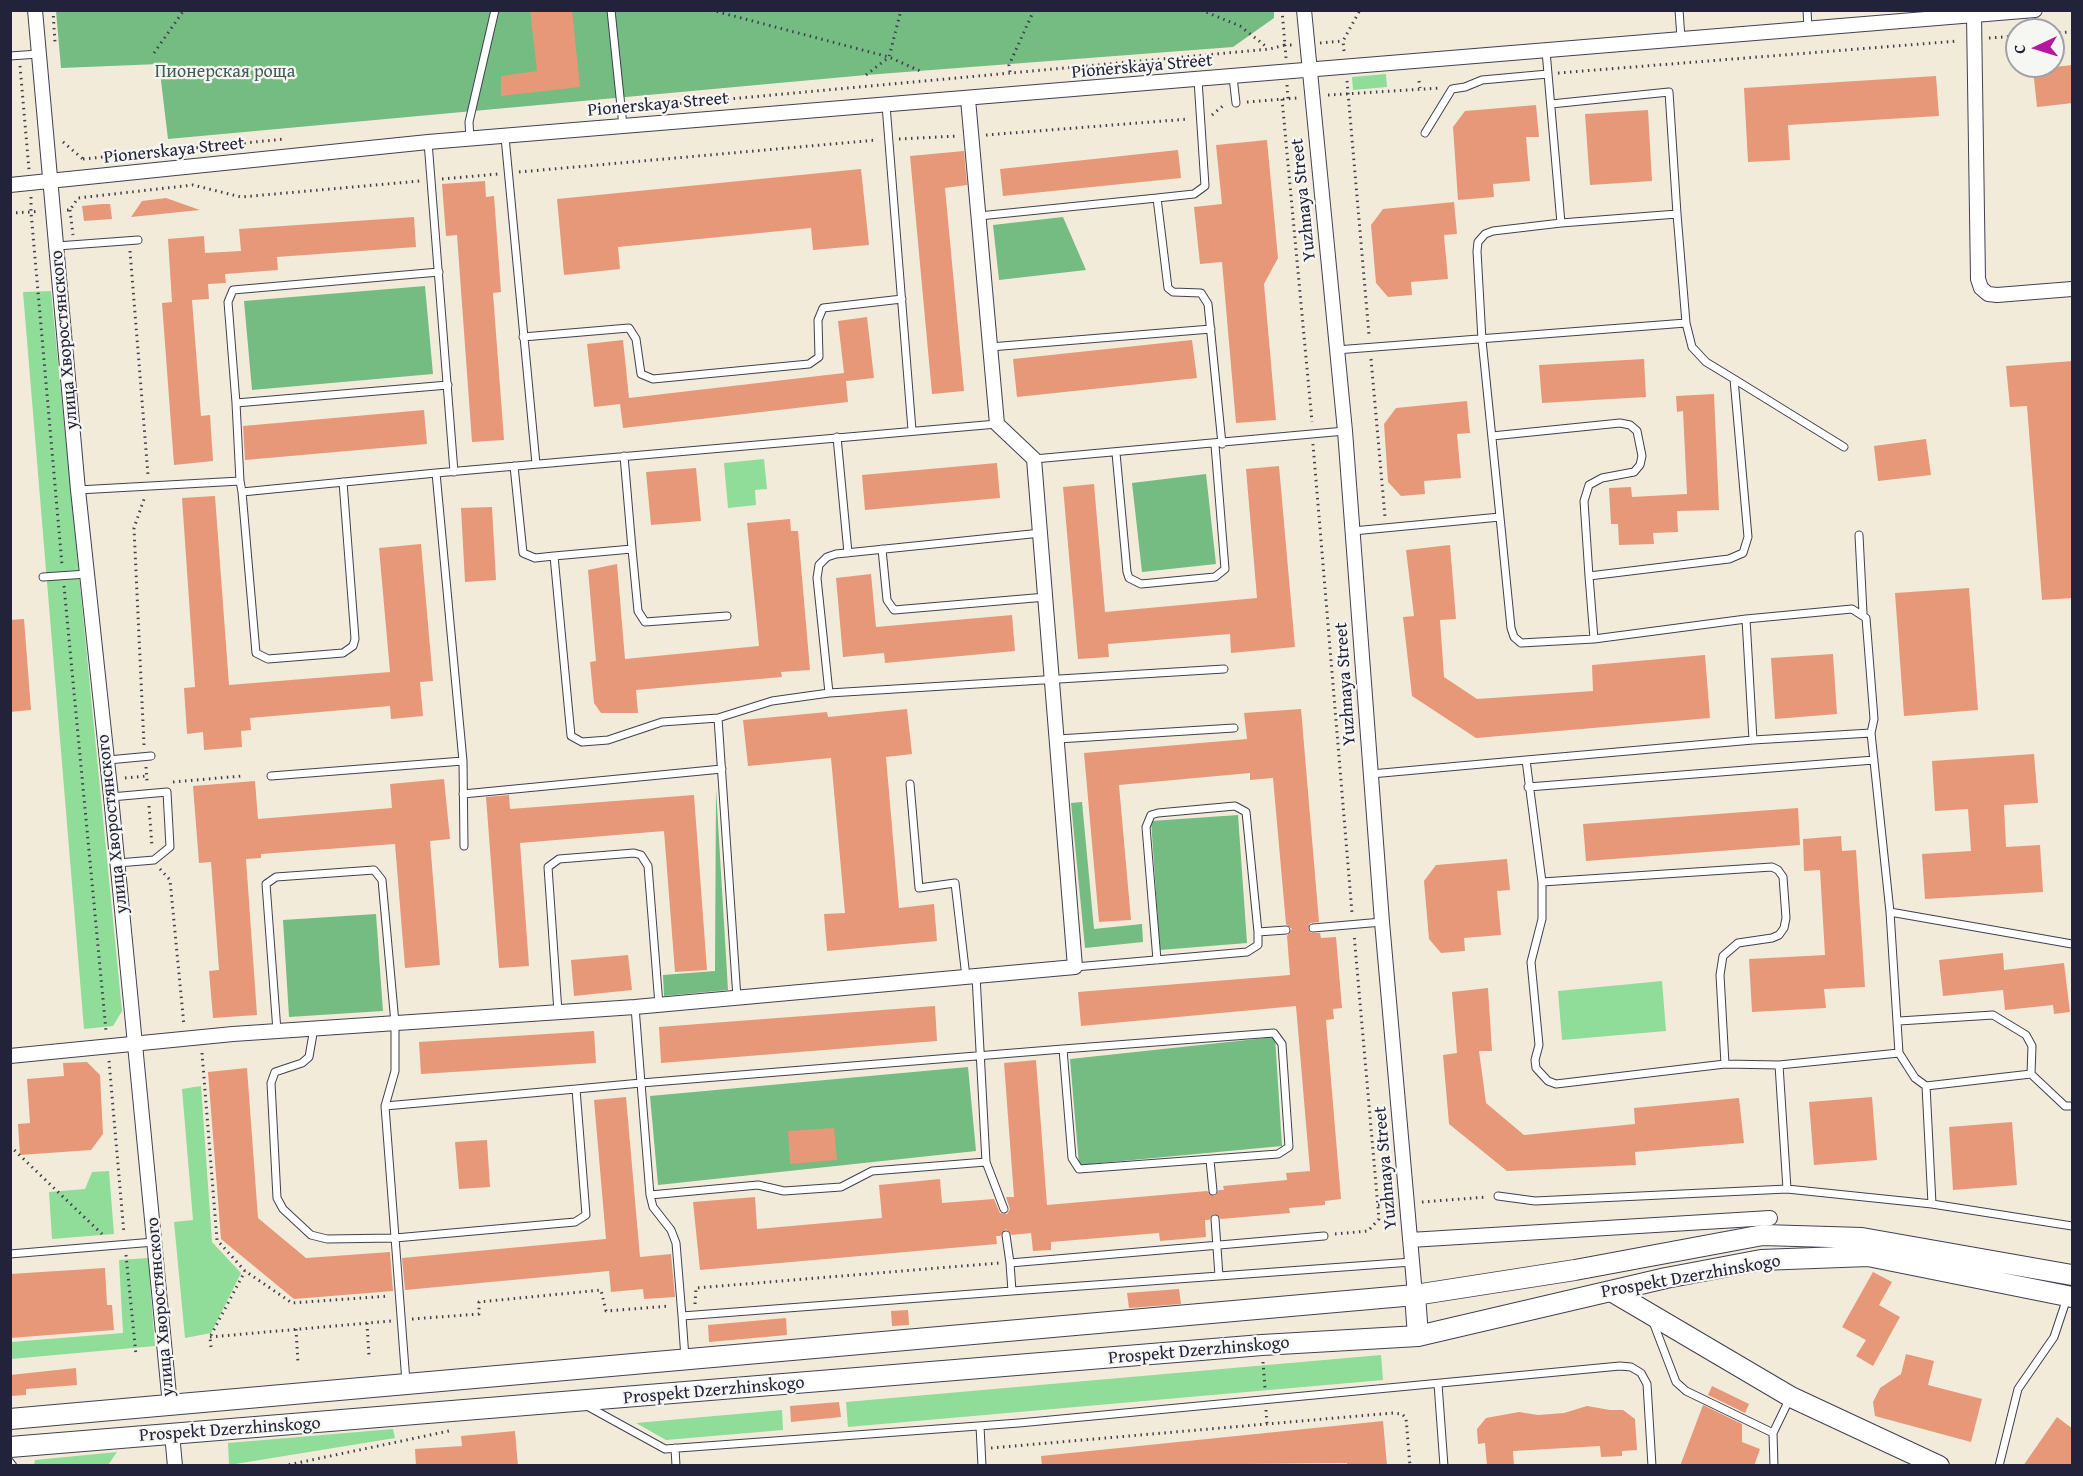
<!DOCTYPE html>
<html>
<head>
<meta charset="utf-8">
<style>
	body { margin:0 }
	#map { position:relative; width:2083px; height:1476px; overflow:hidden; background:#f3ebda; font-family:"Gentium Book Plus",serif }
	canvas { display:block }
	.frame { position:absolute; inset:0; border:12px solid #22223b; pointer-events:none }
	.north { position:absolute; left:2005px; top:18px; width:60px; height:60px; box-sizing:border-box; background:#f6f6f2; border:2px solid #a1a1a9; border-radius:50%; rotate:266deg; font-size:16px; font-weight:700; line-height:24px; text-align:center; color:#22223b }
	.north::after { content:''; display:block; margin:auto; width:21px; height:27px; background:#b5179e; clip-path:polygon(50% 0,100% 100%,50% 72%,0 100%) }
</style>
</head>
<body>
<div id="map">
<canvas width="2083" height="1476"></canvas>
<div class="frame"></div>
<div class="north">С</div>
</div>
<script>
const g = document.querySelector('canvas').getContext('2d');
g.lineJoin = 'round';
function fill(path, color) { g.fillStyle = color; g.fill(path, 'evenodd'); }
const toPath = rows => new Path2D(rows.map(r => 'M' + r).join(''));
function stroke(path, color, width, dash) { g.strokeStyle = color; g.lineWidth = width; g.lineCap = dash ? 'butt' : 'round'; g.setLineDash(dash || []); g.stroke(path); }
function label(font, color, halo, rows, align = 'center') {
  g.font = font + ' "Gentium Book Plus",serif'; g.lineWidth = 4.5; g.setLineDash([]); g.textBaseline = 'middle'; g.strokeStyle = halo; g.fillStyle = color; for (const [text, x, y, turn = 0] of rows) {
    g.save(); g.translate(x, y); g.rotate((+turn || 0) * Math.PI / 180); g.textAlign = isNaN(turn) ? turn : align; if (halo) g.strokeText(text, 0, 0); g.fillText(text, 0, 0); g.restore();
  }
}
fill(toPath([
	[1386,74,1387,87,1353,90,1352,77],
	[51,291,122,1011,113,1026,84,1029,23,292],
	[764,459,767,489,755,490,756,505,728,508,724,463],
	[1662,981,1666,1031,1562,1040,1558,991],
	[201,1086,212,1242,241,1273,211,1333,185,1338,174,1222,193,1220,182,1089],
	[109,1171,114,1234,52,1239,49,1192,85,1189,92,1172],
	[148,1258,155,1346,11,1359,11,1342,123,1333,119,1260],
	[1381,1355,1383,1380,848,1427,846,1402],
	[782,1410,783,1430,666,1440,636,1423],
	[393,1429,395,1438,229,1465,228,1443],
	[117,1452,108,1465,34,1465,35,1460]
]), '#90dc99');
fill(toPath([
	[1274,10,1274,18,1233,47,866,75,168,139,159,64,61,68,56,11],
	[1063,217,1086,270,999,280,993,225],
	[425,286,433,374,252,390,244,301],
	[1206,474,1216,564,1142,572,1132,483],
	[716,789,728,990,664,996,663,975,715,971],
	[1082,802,1094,929,1142,924,1143,942,1085,948,1071,803],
	[1238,815,1247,943,1160,950,1151,821],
	[376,914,383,1011,289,1017,283,920],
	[1275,1037,1282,1146,1079,1165,1070,1059],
	[968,1067,976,1151,658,1185,650,1096]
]), '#74bc81');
fill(toPath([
	[530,10,572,10,580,87,501,96,501,76,537,71],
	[2073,65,2073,103,2037,107,2033,69],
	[1936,76,1939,116,1788,125,1790,160,1748,162,1744,88],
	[1536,105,1539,137,1526,137,1530,181,1493,184,1494,197,1458,200,1453,127,1465,111],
	[1648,110,1652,181,1590,185,1585,114],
	[1267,140,1278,258,1264,284,1276,420,1236,423,1222,262,1200,264,1194,207,1222,204,1216,145],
	[1178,150,1181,178,1003,196,1000,169],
	[964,151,967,185,945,188,964,391,932,394,910,156],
	[861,169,869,245,813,250,811,228,618,247,620,269,564,275,557,199],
	[485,181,486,197,494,196,501,292,493,293,504,440,472,442,457,235,446,236,442,184],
	[166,198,200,210,131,217,142,201],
	[1454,202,1457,234,1444,235,1448,279,1411,282,1412,295,1388,297,1376,283,1371,225,1383,209],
	[102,204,110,204,112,219,84,221,82,206],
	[414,217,416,247,277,257,278,270,225,274,226,283,208,284,209,299,192,300,201,416,210,415,213,461,174,465,162,303,172,302,168,239,204,236,205,253,241,251,239,229],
	[867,317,874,378,846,381,848,402,623,428,620,404,594,407,587,344,623,340,629,398,844,373,838,321],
	[1192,340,1197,378,1017,397,1013,359],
	[1644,359,1646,397,1542,403,1539,365],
	[2073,361,2073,598,2042,600,2027,406,2010,407,2006,366],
	[1714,394,1719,510,1677,511,1678,532,1653,533,1654,544,1619,545,1618,524,1611,524,1609,488,1631,487,1632,497,1687,494,1683,411,1677,412,1676,396],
	[1467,401,1470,433,1457,434,1461,478,1424,481,1425,494,1401,496,1388,482,1384,424,1396,408],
	[424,410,427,444,245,460,243,426],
	[1926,439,1931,475,1878,481,1874,446],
	[997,463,1000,498,865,510,862,475],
	[1279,466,1295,647,1231,653,1230,634,1108,644,1109,657,1078,659,1063,487,1094,484,1105,612,1257,598,1246,469],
	[696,468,701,521,651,525,646,472],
	[215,496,229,685,390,672,379,548,421,544,433,681,420,682,423,716,391,719,390,706,250,718,251,730,241,731,242,747,204,750,203,732,187,734,184,688,195,687,182,498],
	[492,507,496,580,465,582,461,508],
	[790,519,791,531,798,531,810,670,781,672,782,677,636,690,638,713,601,713,594,703,590,662,596,661,588,570,617,564,625,659,759,646,747,523],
	[1450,545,1456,619,1440,620,1444,677,1477,699,1593,691,1592,665,1705,655,1710,718,1476,738,1412,696,1403,617,1414,616,1406,550],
	[871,574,876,627,1012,615,1015,651,885,663,884,653,843,657,836,578],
	[1969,588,1978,710,1904,716,1895,593],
	[24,619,31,710,10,712,10,620],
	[1833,654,1837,714,1775,719,1771,658],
	[907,709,912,754,886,757,899,908,934,904,937,941,827,951,824,914,845,913,831,758,748,766,743,720,827,712,828,717],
	[1301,709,1319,922,1310,923,1308,929,1311,933,1320,933,1321,938,1336,937,1342,1008,1333,1009,1334,1019,1326,1020,1341,1199,1325,1201,1325,1205,1289,1208,1290,1213,1221,1219,1214,1214,1209,1220,1205,1220,1206,1237,1160,1241,1159,1233,1051,1242,1051,1250,1033,1251,1031,1233,1012,1235,1006,1229,1000,1236,996,1236,997,1244,700,1270,693,1202,755,1197,757,1229,882,1218,879,1185,940,1179,942,1203,994,1199,1000,1213,1007,1214,1010,1209,1006,1197,1014,1197,1004,1063,1036,1060,1047,1205,1207,1191,1214,1196,1219,1190,1224,1190,1223,1186,1287,1180,1286,1173,1310,1171,1296,1006,1081,1026,1078,992,1290,975,1287,936,1292,929,1286,924,1273,778,1250,780,1250,773,1119,785,1131,920,1099,922,1084,753,1247,739,1244,713],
	[2034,754,2038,803,2004,805,2006,847,2040,845,2043,892,1925,899,1922,854,1971,851,1968,809,1935,811,1932,761],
	[444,779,450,839,430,841,440,965,405,968,395,844,261,854,261,858,246,859,257,1015,213,1018,209,971,219,970,211,862,199,863,193,786,255,781,258,819,392,808,390,784],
	[509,795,510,809,694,795,707,970,675,972,664,831,520,843,529,966,499,968,486,797],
	[1798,808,1800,845,1586,861,1583,824],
	[1841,836,1842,851,1856,850,1865,987,1824,989,1826,1008,1752,1012,1749,959,1825,955,1820,870,1804,871,1803,839],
	[1507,859,1510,890,1497,891,1501,935,1464,938,1465,951,1441,953,1429,939,1424,881,1436,865],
	[2003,953,2004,970,2064,963,2070,1012,2054,1014,2053,1005,2005,1010,2003,990,1943,996,1939,960],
	[628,955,632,990,574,996,571,960],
	[1488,988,1492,1051,1479,1051,1486,1103,1524,1135,1635,1124,1634,1108,1739,1098,1744,1143,1635,1152,1636,1165,1507,1171,1449,1124,1443,1055,1457,1053,1452,992],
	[935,1006,937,1041,661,1063,659,1027],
	[594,1031,596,1063,421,1074,419,1042],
	[87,1062,100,1075,103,1134,91,1150,20,1155,18,1124,30,1123,27,1079,64,1076,63,1063],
	[247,1068,258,1218,306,1258,390,1252,393,1291,294,1299,221,1239,208,1072],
	[626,1097,640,1257,671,1254,675,1297,644,1299,643,1289,611,1292,609,1271,405,1290,402,1258,606,1239,594,1100],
	[1872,1097,1877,1160,1814,1165,1809,1102],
	[2012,1122,2017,1185,1953,1190,1949,1127],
	[834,1128,837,1160,790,1164,788,1131],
	[487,1140,490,1187,459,1189,455,1142],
	[105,1268,107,1305,112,1305,114,1330,10,1338,10,1274],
	[1873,1272,1892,1282,1879,1305,1900,1317,1873,1366,1856,1356,1866,1340,1842,1327],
	[1179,1289,1181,1304,1129,1308,1127,1293],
	[908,1310,909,1325,892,1326,891,1311],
	[786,1318,787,1335,709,1342,708,1325],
	[1906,1354,1934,1361,1928,1385,1982,1399,1971,1442,1875,1416,1873,1402,1880,1388,1901,1374],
	[76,1368,77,1385,26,1389,26,1395,10,1396,10,1375],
	[1712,1386,1749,1404,1745,1413,1708,1395],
	[839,1402,841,1417,791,1422,790,1406],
	[1703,1405,1742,1424,1742,1442,1760,1449,1754,1466,1680,1466],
	[1587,1406,1610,1410,1623,1410,1635,1419,1637,1450,1622,1451,1622,1456,1601,1457,1600,1446,1513,1451,1514,1466,1487,1466,1485,1443,1478,1444,1477,1429,1486,1418,1519,1412,1538,1415,1564,1413],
	[2057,1417,2073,1429,2073,1466,2023,1466],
	[1383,1421,1387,1466,1347,1466,1347,1463,1042,1466,1041,1456],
	[515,1431,518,1466,416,1466,415,1449,462,1446,461,1436]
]), '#e69879');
const lane = toPath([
	[611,10,623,126],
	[1679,10,1681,38],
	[1807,10,1808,28],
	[10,56,38,54],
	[1233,77,1236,103],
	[1551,104,1669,92,1677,214],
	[886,105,912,430],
	[1425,133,1452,89,1465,87,1482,80,1548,74],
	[505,137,536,464],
	[470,139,469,122,495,10],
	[428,142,454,472],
	[1157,198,1194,194,1205,186,1198,80],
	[979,216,1157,198,1168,288,1173,292,1201,293,1208,304,1222,444],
	[57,246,138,240],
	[523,337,629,328,636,339,641,374,653,379,809,364,819,357,818,320,823,308,902,299],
	[990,347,1211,329],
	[1336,350,1686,323,1677,214,1561,223],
	[1734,379,1844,447],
	[236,403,228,302,233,290,439,272],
	[1492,436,1620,423,1630,425,1637,431,1642,456,1640,465,1634,472,1602,478,1589,485,1584,501,1589,576,1729,559,1743,553,1748,537,1734,379,1706,362,1692,347,1686,323],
	[837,437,848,553],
	[1116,453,1127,572,1129,578,1141,584,1215,577,1225,569,1215,445],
	[624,456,632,549],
	[1034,459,1345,431],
	[514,466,523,553,535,558,554,556,571,736,582,742,608,740,662,722,718,718],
	[240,481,236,403,448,385],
	[78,490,240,481,242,492,436,473],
	[242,492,256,653,268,659,343,653,353,646,355,639,343,482],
	[1500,517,1511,628,1514,637,1521,643,1594,639,1746,619],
	[1353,531,1500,517,1482,340,1477,251,1478,242,1485,234,1493,231,1561,223,1546,51],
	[1859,535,1863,613],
	[882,549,887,600,894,610,1046,597],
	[554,556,632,549,638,611,645,622,727,616],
	[1589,576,1594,639],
	[43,577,87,574],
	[829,693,817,578,819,565,827,557,836,554,1041,533],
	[1871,733,1753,740,1746,619,1852,609,1866,618,1874,719,1871,733,1890,912,1899,1053,1915,1078,1926,1086,2031,1074,2065,1106,2072,1106],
	[1058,739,1234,728],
	[108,760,151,756],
	[1526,760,1753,740],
	[1371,774,1526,760,1542,882,1542,919,1531,962,1539,1045,1535,1060,1536,1068,1548,1081,1556,1084,1725,1064,1779,1065,1899,1053],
	[271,776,463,761],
	[910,784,919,888,955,883,966,977],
	[1528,787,1874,760],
	[463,794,722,769],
	[111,797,167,792,170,847,154,860,118,863],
	[464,846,463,761,436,473,997,424],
	[1542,882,1772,867,1778,870,1783,877,1786,918,1784,928,1779,935,1772,938,1738,943,1723,956,1720,975,1725,1064],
	[1890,912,2072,944],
	[1313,928,1382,922],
	[1157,960,1146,827,1151,815,1158,813,1235,806,1246,812,1258,932],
	[1075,967,1247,952,1258,945,1258,932,1286,930],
	[976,976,986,1162,1004,1209],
	[737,998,718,718,772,701,829,693,1224,669],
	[635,1007,641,1083,1063,1049,1072,1158,1079,1169,1278,1154,1289,1147,1282,1044,1274,1033,1063,1049],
	[558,1012,548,867,559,859,634,853,641,855,648,866,659,1005],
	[1899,1021,1993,1015,2026,1035,2032,1046,2031,1074],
	[314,1028,309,1057,302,1063,275,1072,271,1083,277,1198,283,1209,311,1235,327,1239,395,1238,575,1222,586,1215,576,1089,385,1106],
	[277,1031,266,884,276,877,374,870,382,880,395,1023,395,1071,385,1106,406,1382],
	[1779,1065,1787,1189],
	[1926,1086,1932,1204],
	[576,1089,641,1083,650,1195,653,1207,671,1230,676,1243,682,1316],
	[1210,1160,1213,1191],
	[650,1195,758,1185,784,1191,841,1187,872,1171,986,1162],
	[1498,1196,1535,1201,1787,1189,1932,1204,2072,1226],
	[1215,1219,1219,1276],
	[1006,1235,1010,1263],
	[10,1254,154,1242],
	[1012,1291,1412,1262],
	[1653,1322,1676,1382,1686,1391,1773,1433,1789,1400],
	[685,1358,682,1316,1012,1291,1010,1263,1324,1236],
	[1438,1384,1444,1466],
	[587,1406,665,1449,1019,1423,1620,1366,1631,1367,1641,1373,1647,1384,1652,1466],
	[980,1426,982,1466],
	[1773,1433,1774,1466],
	[675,1448,676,1466],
	[10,1462,13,1466],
	[1999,1466,2018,1389,2054,1337,2067,1298]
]);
const street = toPath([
	[35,10,78,490,111,797,170,1405],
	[1304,10,1345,431,1382,922,1415,1295],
	[1974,16,1978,279,1981,288,1988,294,1997,295,2072,289],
	[10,185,428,142,2035,10],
	[10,1056,233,1034,635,1007,1075,967,1034,459,997,424,968,99],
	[1410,1240,1770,1218],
	[172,1434,175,1466]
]);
const secondary = toPath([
	[1611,1291,1791,1397,1939,1466],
	[1415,1295,1418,1336],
	[10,1419,1415,1295,1575,1270,1763,1235,1862,1238,2072,1275],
	[10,1447,1262,1345,1418,1336,1666,1278,1761,1260,1868,1256,2072,1297]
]);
stroke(lane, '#414053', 9);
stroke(street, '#414053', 16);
stroke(secondary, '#414053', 22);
stroke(toPath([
	[53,10,55,43],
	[711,10,889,57,920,71],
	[1201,10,1240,26,1268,48],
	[2053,33,2072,32],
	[1989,38,2017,36],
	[1320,43,1343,41],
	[1344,51,1343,41,1360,10],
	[154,53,184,10],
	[1286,58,1285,45,1293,45],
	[20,66,29,170],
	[1010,72,1009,65,1034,10],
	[1558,73,1958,41],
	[866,75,889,57,901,10],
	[1347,81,1369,335],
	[1419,81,1420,88],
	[1287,85,1288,99],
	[1328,95,1441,88],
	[1282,99,1312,422],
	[1247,102,1297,98],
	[632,108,1270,49,1285,45,1282,10],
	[1212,115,1225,104],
	[986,135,1189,119],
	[899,139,958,136],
	[63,142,83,159],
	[83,159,285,139],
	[519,172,877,140],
	[442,179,498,174],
	[31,197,31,212,40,211],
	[67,210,70,210,78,198,193,185,241,197,420,181],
	[70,210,73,235],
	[10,213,31,212,62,565],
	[130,251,148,475],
	[1371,359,1385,517],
	[1313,444,1352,913],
	[64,586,106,1031],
	[144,745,134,528,144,499],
	[146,767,147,781],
	[125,778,147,776],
	[173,782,242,776],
	[149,806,152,847],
	[160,869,170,880,184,1026],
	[202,1053,217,1240,245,1271,292,1303,389,1296],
	[109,1061,124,1234],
	[10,1146,102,1234],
	[1422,1202,1487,1197],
	[1378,1205,1392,1204],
	[1335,1234,1368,1231,1379,1219,1354,934],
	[126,1255,136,1355],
	[695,1304,696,1288,999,1263],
	[412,1319,479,1314,479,1302,601,1290,606,1311,670,1306],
	[367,1323,369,1356],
	[296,1329,298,1363],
	[210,1337,391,1321],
	[211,1347,210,1337,245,1271],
	[1263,1362,1265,1388],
	[1266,1410,1267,1424],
	[991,1448,1393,1413,1402,1414,1406,1418,1410,1466],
	[283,1466,449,1431]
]), '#414053', 3, [1.5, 4.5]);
stroke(lane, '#fff', 7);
stroke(street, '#fff', 14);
stroke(secondary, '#fff', 20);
label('18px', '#22223b', '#f6f6f2', [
	["Pionerskaya Street",1142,67,-5],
	["Pionerskaya Street",658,105,-5],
	["Pionerskaya Street",174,151,-6],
	["Yuzhnaya Street",1304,200,-96],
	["улица Хворостянского",65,340,-95],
	["Yuzhnaya Street",1346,684,-94],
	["улица Хворостянского",113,824,-96],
	["Yuzhnaya Street",1386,1168,-95],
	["Prospekt Dzerzhinskogo",1691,1277,-10],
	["улица Хворостянского",161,1307,-95],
	["Prospekt Dzerzhinskogo",1199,1351,-5],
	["Prospekt Dzerzhinskogo",714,1391,-5],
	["Prospekt Dzerzhinskogo",230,1430,-4]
]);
label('18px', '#435a57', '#f6f6f2', [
	["Пионерская роща",225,72]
]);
</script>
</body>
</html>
